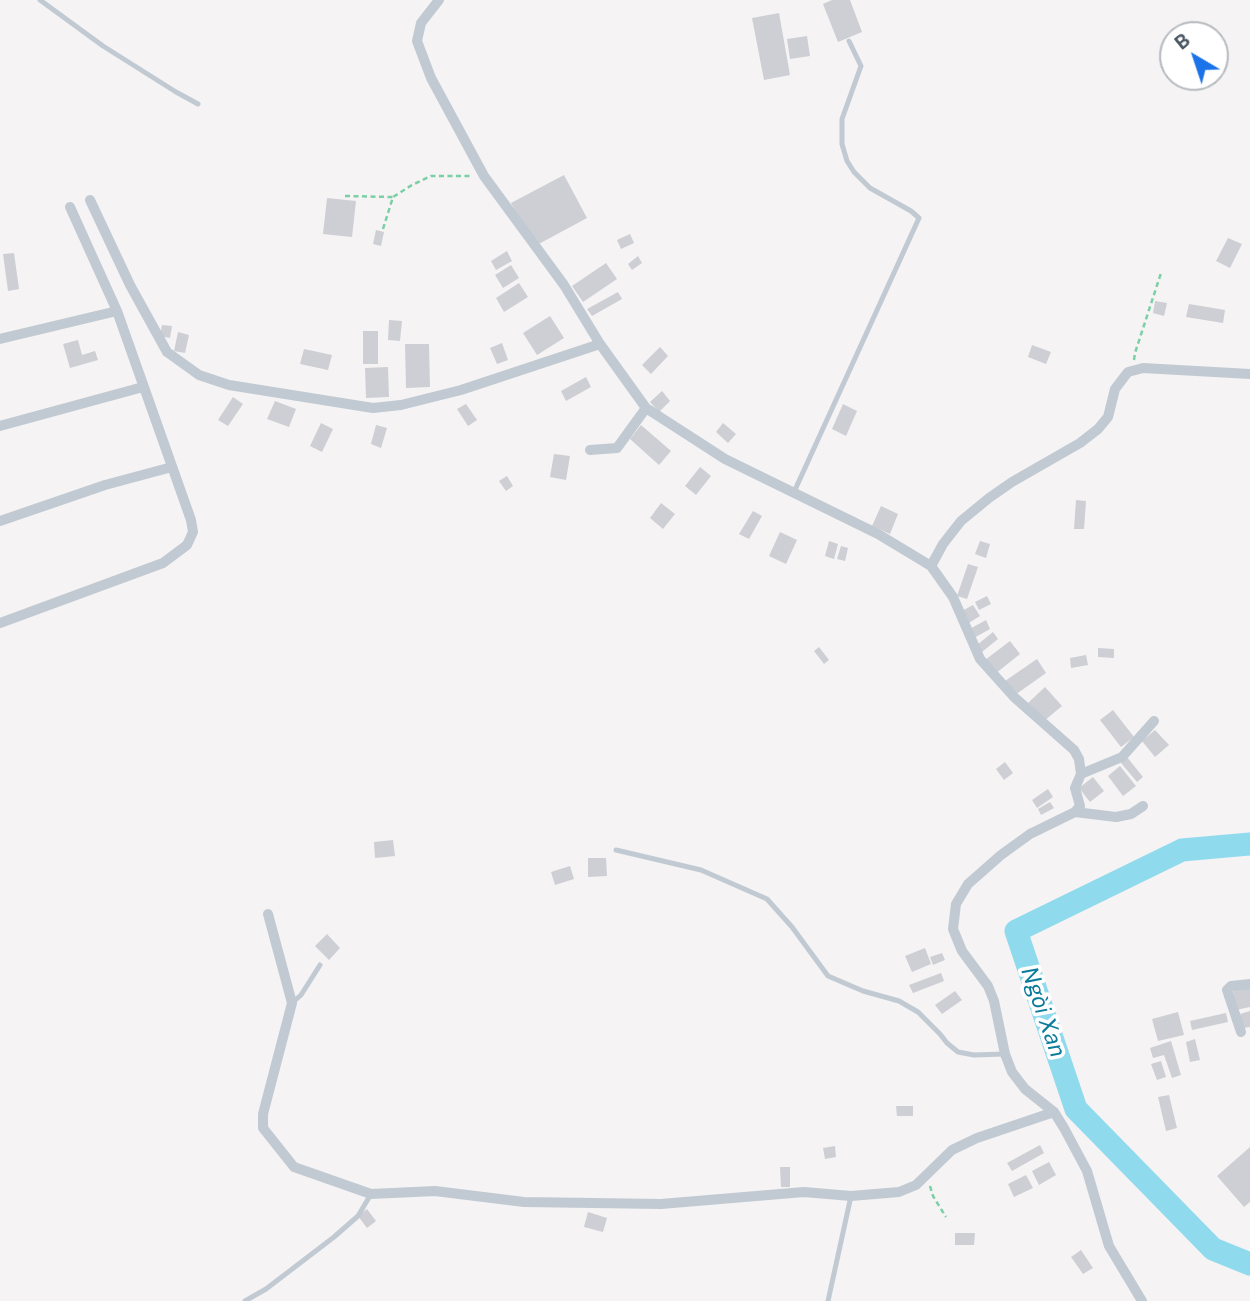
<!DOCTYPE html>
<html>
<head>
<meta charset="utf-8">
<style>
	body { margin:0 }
	#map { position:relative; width:1250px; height:1301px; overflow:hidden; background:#f5f3f3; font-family:"Public Sans",sans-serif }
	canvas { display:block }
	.north { position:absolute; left:1159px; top:21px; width:70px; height:70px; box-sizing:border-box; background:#fff; border:2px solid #b7bbc0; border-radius:50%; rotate:321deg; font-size:19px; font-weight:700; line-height:28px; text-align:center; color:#4a5661 }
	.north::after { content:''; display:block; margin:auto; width:24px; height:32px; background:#1a73e8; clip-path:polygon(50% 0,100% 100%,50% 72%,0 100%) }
</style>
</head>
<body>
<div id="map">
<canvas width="1250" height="1301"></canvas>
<div class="north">B</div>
</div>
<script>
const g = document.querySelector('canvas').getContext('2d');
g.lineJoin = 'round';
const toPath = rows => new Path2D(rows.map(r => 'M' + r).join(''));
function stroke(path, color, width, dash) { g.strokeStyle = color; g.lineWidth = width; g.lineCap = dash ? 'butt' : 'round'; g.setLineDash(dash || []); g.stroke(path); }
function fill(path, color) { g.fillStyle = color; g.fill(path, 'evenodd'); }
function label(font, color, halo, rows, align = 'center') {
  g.font = font + ' "Public Sans",sans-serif'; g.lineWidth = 7; g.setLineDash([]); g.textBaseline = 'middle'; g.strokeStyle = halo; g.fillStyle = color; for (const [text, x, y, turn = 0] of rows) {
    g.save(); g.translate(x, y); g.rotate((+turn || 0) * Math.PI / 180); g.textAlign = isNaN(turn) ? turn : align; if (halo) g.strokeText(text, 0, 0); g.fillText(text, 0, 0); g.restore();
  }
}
stroke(toPath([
	[1250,844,1182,850,1016,931,1076,1109,1213,1249,1250,1264]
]), '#90daee', 23);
fill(toPath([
	[832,0,850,0,862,32,838,42,823,4],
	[779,13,790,75,764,80,752,18],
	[807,36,810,56,790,59,787,39],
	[564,175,587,218,535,246,511,203],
	[327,198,356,201,352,237,323,234],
	[376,230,384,232,381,246,373,244],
	[630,234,634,243,621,249,617,240],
	[1228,238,1242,244,1230,268,1216,261],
	[507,251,512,261,496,270,491,261],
	[14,253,19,289,8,291,3,254],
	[638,256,642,263,632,270,628,264],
	[606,263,617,279,583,302,572,286],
	[511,265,519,278,503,288,495,275],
	[519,283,528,297,504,312,496,298],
	[618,292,622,299,592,316,587,309],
	[1155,301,1167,303,1164,316,1153,313],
	[1189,304,1225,310,1223,323,1186,317],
	[550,316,564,338,537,355,523,333],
	[389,320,402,321,400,341,388,340],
	[162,325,172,326,170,338,160,336],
	[363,331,378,331,378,364,363,364],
	[178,332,189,335,185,353,174,351],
	[78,340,82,355,95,351,98,360,70,368,63,344],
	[502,343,508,360,497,364,490,348],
	[405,344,429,344,430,387,406,388],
	[1032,345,1051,352,1046,364,1028,357],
	[660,347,668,356,651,374,642,365],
	[304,349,332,355,328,370,300,364],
	[388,367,389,397,366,398,365,368],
	[586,377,591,387,566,401,561,391],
	[662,391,670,401,659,412,650,402],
	[233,397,243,404,228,426,218,420],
	[275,401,296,409,289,427,267,419],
	[466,404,477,420,468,426,457,409],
	[843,404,857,411,846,436,832,429],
	[321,423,333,429,322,452,310,446],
	[723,423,736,434,728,443,716,432],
	[376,425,387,428,381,448,371,444],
	[641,425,671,451,659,465,630,439],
	[554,454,570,456,566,480,550,477],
	[700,467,711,476,696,495,685,486],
	[507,476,513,486,506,491,499,481],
	[1076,500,1086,501,1084,529,1074,529],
	[661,503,675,514,663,529,650,518],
	[881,506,898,514,890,534,872,526],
	[753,511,762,516,749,539,739,534],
	[780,532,797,540,786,564,769,556],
	[829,541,838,544,834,559,825,556],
	[980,541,990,544,986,558,975,554],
	[841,546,848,548,845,561,837,559],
	[968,564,978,567,967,599,957,596],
	[987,596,991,604,979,610,975,602],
	[973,605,980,616,967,624,960,612],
	[986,620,990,629,972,639,968,630],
	[993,632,998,639,982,652,977,645],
	[1010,641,1020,654,995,674,985,660],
	[819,647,829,660,824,664,814,651],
	[1098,648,1114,649,1114,658,1098,657],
	[1086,655,1088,665,1071,668,1070,658],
	[1037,659,1046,673,1015,695,1005,681],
	[1045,687,1062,706,1044,721,1028,703],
	[1113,710,1134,737,1121,747,1100,720],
	[1155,730,1169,745,1155,757,1142,741],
	[1127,757,1143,777,1137,782,1121,763],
	[1005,762,1013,773,1004,780,996,769],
	[1120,766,1136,786,1123,796,1108,776],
	[1093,777,1104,791,1090,802,1079,788],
	[1048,789,1053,797,1037,808,1032,800],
	[1050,802,1054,808,1041,815,1038,809],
	[393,840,395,856,375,858,374,842],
	[588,858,606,858,607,876,588,877],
	[570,866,574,879,555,885,551,872],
	[327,934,340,948,329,960,315,946],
	[925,948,931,964,912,972,905,956],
	[942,953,945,960,933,965,930,957],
	[941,973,944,981,913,993,909,985],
	[1250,988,1250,1007,1236,1010,1233,990],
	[955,991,962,1000,942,1014,935,1005],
	[1250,1011,1250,1027,1243,1028,1240,1014],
	[1178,1012,1184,1035,1158,1041,1152,1019],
	[1226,1013,1228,1022,1192,1030,1190,1021],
	[1195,1039,1200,1060,1190,1062,1186,1042],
	[1171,1041,1181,1075,1172,1078,1164,1055,1153,1058,1150,1048],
	[1161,1061,1166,1077,1157,1080,1151,1064],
	[1169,1095,1177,1128,1166,1131,1158,1097],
	[896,1106,913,1106,913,1116,897,1116],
	[1040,1145,1044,1153,1012,1171,1007,1163],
	[835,1146,836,1157,825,1159,823,1148],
	[1250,1147,1250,1202,1244,1207,1217,1176],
	[1049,1162,1056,1175,1039,1185,1032,1171],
	[780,1167,790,1167,790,1187,781,1187],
	[1026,1175,1033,1188,1014,1197,1008,1184],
	[367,1209,376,1221,367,1228,358,1216],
	[588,1212,607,1218,603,1232,584,1227],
	[955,1233,975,1233,974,1245,955,1245],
	[1081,1250,1093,1268,1083,1274,1071,1257]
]), '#cdcfd5');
stroke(toPath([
	[345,196,393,197],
	[383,229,393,197,412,185,431,176,470,176],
	[1134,360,1135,353,1161,273],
	[930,1186,933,1196,946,1217]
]), '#7ad0a6', 2.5, [5, 3.5]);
stroke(toPath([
	[40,0,103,46,176,92,198,104],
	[794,492,919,218,911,211,870,188,854,172,847,161,842,144,842,119,861,66,849,41],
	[616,850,701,870,767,899,792,927,828,976,863,991,899,1001,918,1012,940,1034,947,1043,958,1052,974,1055,1005,1054],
	[292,1003,301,995,320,965],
	[245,1301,266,1289,334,1237,358,1216,371,1194],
	[828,1301,851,1196]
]), '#c1cad2', 5);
stroke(toPath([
	[439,0,421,23,417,41,431,78,484,176,564,285,600,344,646,408,725,459,878,534,931,566,953,597,980,659,1014,697,1074,750,1079,759,1081,774,1075,788,1080,806,1075,812,1030,834,1001,855,968,884,956,904,953,929,962,951,988,986,994,1001,1005,1054,1012,1072,1025,1089,1054,1112,1064,1128,1087,1171,1109,1246,1142,1301],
	[90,200,130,285,167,352,199,375,229,385,373,408,401,405,461,390,600,344],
	[0,339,117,311],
	[0,426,143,387],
	[590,450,617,448,646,408],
	[0,521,105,485,172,467],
	[931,566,943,544,961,521,989,498,1012,482,1080,443,1098,429,1108,417,1115,389,1128,372,1143,368,1250,374],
	[0,623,163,563,187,545,193,532,191,520,117,311,70,207],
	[1081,774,1122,757,1154,721],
	[1075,812,1116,817,1131,814,1143,806],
	[268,914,292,1003,263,1114,263,1128,294,1167,371,1194,435,1191,524,1202,661,1204,804,1192,851,1196,899,1192,916,1185,952,1150,977,1138,1054,1112],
	[1241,1032,1227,990,1231,986,1250,984]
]), '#c1cad2', 10);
label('italic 23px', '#0c7c9b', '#fff', [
	["Ngòi Xan",1043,1012,71]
]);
</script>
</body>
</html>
